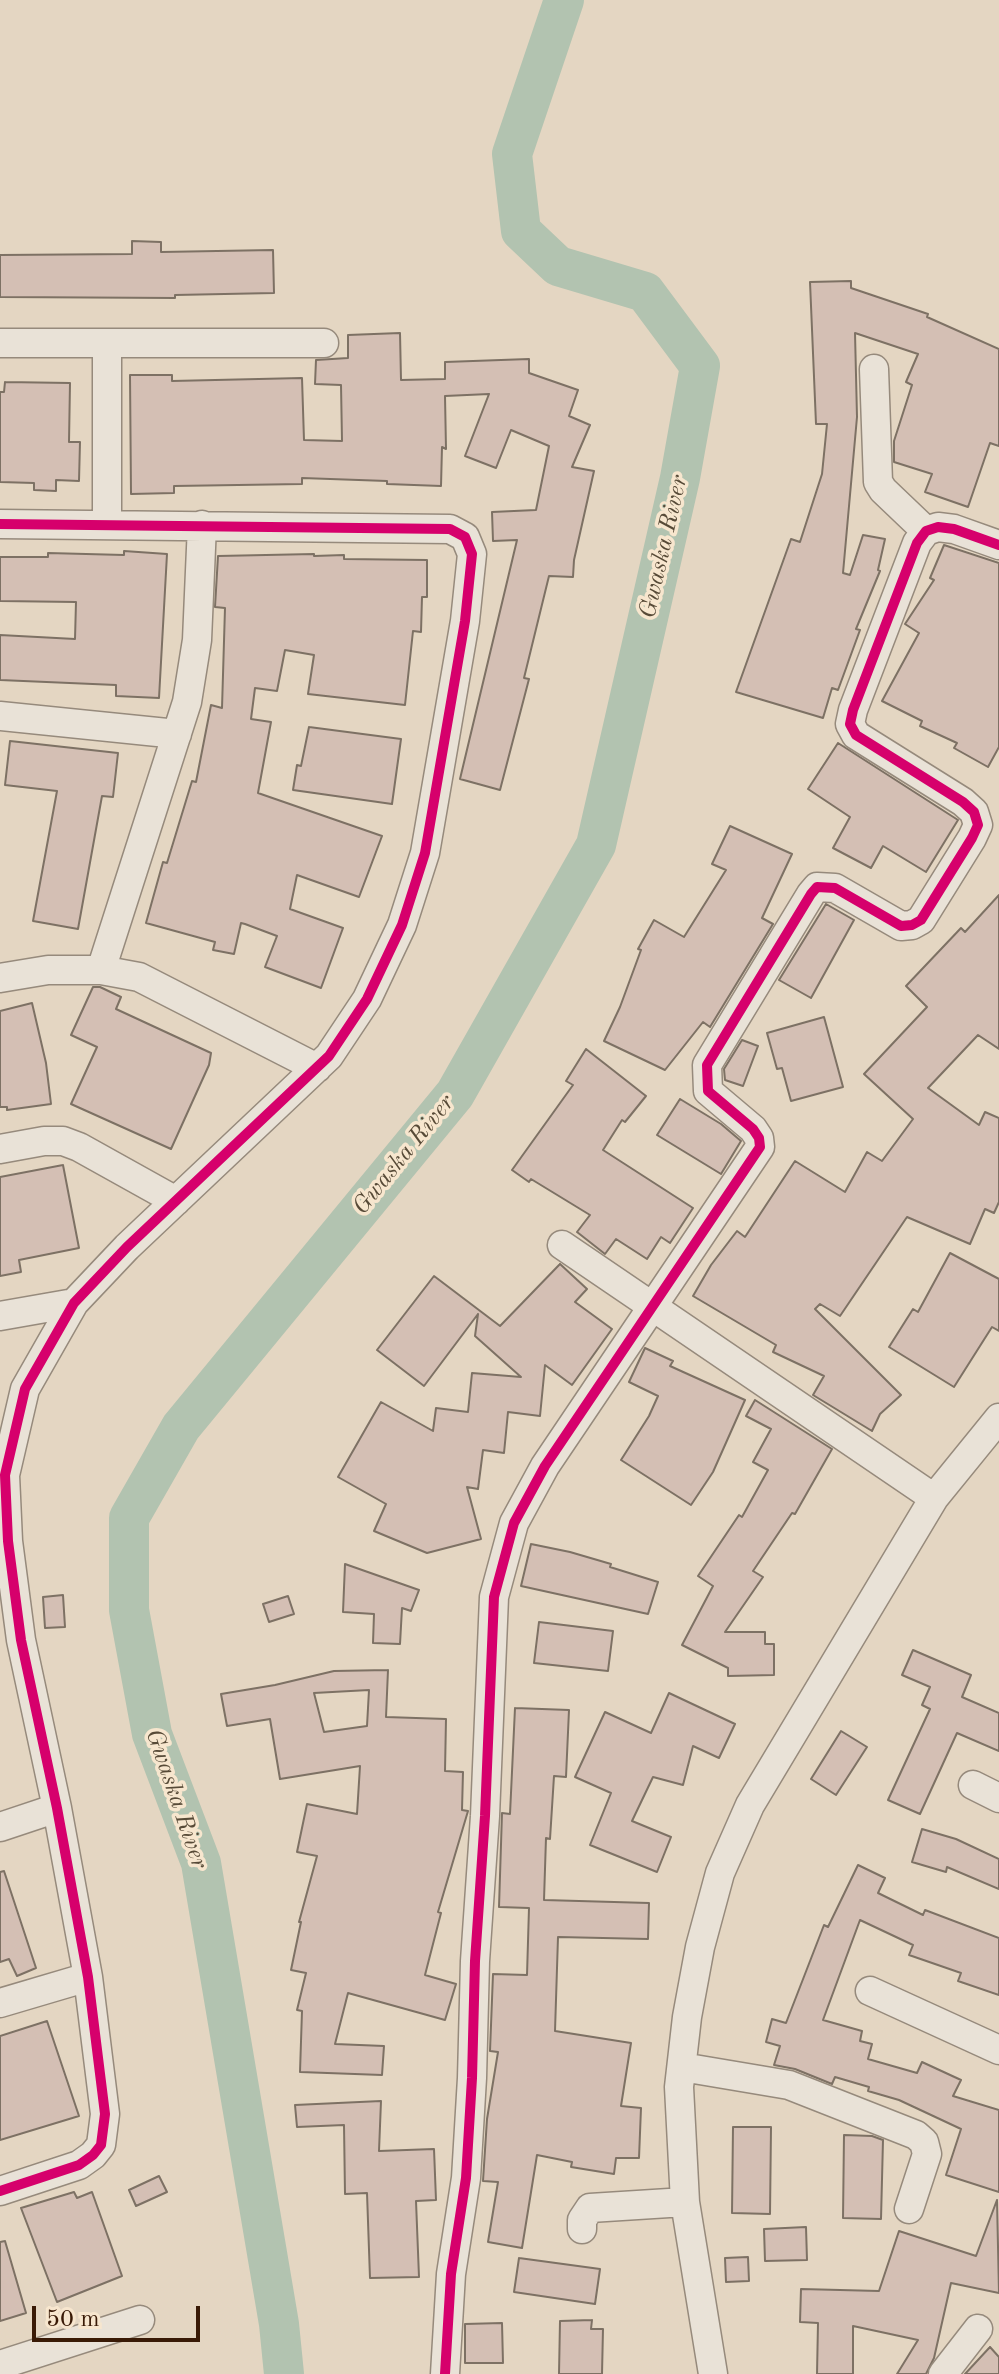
<!DOCTYPE html>
<html>
<head>
<meta charset="utf-8">
<style>
	body { margin:0 }
	#map { position:relative; width:999px; height:2374px; overflow:hidden; background:#e4d6c2; font-family:"Old Standard TT",serif }
	canvas { display:block }
	.scale { position:absolute; left:32px; top:2306px; width:168px; height:36px; box-sizing:border-box; border:4px solid #391a06; border-top:0; padding-left:10px; font-size:24px; line-height:28px; white-space:nowrap; color:#391a06; -webkit-text-stroke:6px #f7e6ce; paint-order:stroke }
</style>
</head>
<body>
<div id="map">
<canvas width="999" height="2374"></canvas>
<div class="scale">50 m</div>
</div>
<script>
const g = document.querySelector('canvas').getContext('2d');
g.lineJoin = 'round';
const toPath = rows => new Path2D(rows.map(r => 'M' + r).join(''));
function stroke(path, color, width, dash) { g.strokeStyle = color; g.lineWidth = width; g.lineCap = dash ? 'butt' : 'round'; g.setLineDash(dash || []); g.stroke(path); }
function fill(path, color) { g.fillStyle = color; g.fill(path, 'evenodd'); }
function label(font, color, halo, rows, align = 'center') {
  g.font = font + ' "Old Standard TT",serif'; g.lineWidth = 7; g.setLineDash([]); g.textBaseline = 'middle'; g.strokeStyle = halo; g.fillStyle = color; for (const [text, x, y, turn = 0] of rows) {
    g.save(); g.translate(x, y); g.rotate((+turn || 0) * Math.PI / 180); g.textAlign = isNaN(turn) ? turn : align; if (halo) g.strokeText(text, 0, 0); g.fillText(text, 0, 0); g.restore();
  }
}
stroke(toPath([
	[284,2374,279,2324,201,1863,152,1734,129,1610,129,1518,181,1427,455,1094,596,845,680,478,700,366,645,292,558,266,521,231,512,154,564,0]
]), '#b2c3b0', 40);
const building = toPath([
	[132,241,161,242,161,252,273,250,274,293,175,295,175,298,0,297,0,255,132,254,132,241],
	[851,281,851,288,928,314,927,317,999,349,999,446,990,443,968,507,925,492,932,474,894,462,894,441,912,385,906,382,918,354,855,333,857,417,843,573,850,575,863,535,885,539,878,570,880,571,856,629,860,630,838,690,832,688,823,718,736,692,791,539,800,542,822,474,827,424,816,424,810,282,851,281],
	[400,333,401,380,445,379,445,362,529,359,529,373,578,390,569,416,590,425,572,467,594,471,574,560,573,577,549,576,524,678,529,679,500,790,460,779,517,540,493,541,492,512,536,510,549,446,511,430,496,468,465,456,489,394,445,396,446,449,442,447,441,486,387,484,387,481,302,478,302,484,174,486,174,493,131,494,130,375,172,375,172,381,302,378,304,440,342,441,341,385,315,384,316,360,348,358,348,335,400,333],
	[5,382,70,383,69,442,80,442,79,481,56,480,56,491,34,490,34,483,0,482,0,392,4,392,5,382],
	[944,545,999,563,999,747,988,767,954,748,957,743,920,726,922,721,882,701,919,633,905,624,934,580,930,578,944,545],
	[124,551,167,554,159,698,116,696,116,685,0,680,0,635,75,639,76,602,0,601,0,557,48,557,48,553,124,555,124,551],
	[314,554,314,556,344,555,344,559,427,560,427,597,422,597,421,632,413,631,405,705,308,694,314,655,285,650,277,691,255,688,251,719,271,722,258,793,382,836,359,897,297,875,290,909,343,928,321,988,265,967,277,936,245,924,241,923,234,954,213,950,215,942,146,923,163,862,167,863,192,781,196,782,211,705,222,708,225,608,215,607,218,556,314,554],
	[309,727,401,739,392,804,293,790,297,765,301,766,309,727],
	[10,741,118,753,113,797,102,796,78,929,33,921,57,791,5,785,10,741],
	[838,743,958,820,926,872,883,846,871,868,833,848,850,817,808,789,838,743],
	[730,826,792,854,762,918,773,924,710,1027,703,1022,665,1070,604,1041,620,1007,641,950,638,949,654,920,684,937,726,870,712,864,730,826],
	[999,895,999,1049,978,1035,928,1088,979,1125,985,1112,999,1118,999,1202,994,1213,985,1209,970,1244,907,1217,840,1316,820,1304,815,1309,901,1395,880,1414,872,1431,813,1395,824,1376,773,1352,776,1345,693,1296,711,1265,737,1231,745,1237,795,1161,845,1192,867,1152,882,1161,913,1119,864,1074,927,1007,906,986,961,928,965,932,999,895],
	[826,904,854,920,811,998,779,980,826,904],
	[93,987,100,987,121,997,116,1009,211,1053,209,1065,171,1149,71,1104,97,1047,71,1035,93,987],
	[32,1003,46,1063,51,1104,7,1110,7,1107,0,1107,0,1011,32,1003],
	[824,1017,843,1087,791,1101,782,1068,777,1069,767,1033,824,1017],
	[742,1040,758,1046,743,1086,725,1080,724,1069,742,1040],
	[586,1049,646,1096,625,1122,622,1120,603,1150,693,1208,670,1243,661,1237,647,1259,616,1239,605,1254,577,1232,590,1215,531,1179,529,1182,512,1170,573,1085,566,1081,586,1049],
	[680,1099,721,1124,741,1141,721,1174,657,1135,680,1099],
	[63,1165,79,1248,19,1260,21,1272,0,1276,0,1177,63,1165],
	[950,1253,999,1279,999,1331,992,1327,954,1387,889,1347,913,1309,918,1312,950,1253],
	[560,1264,587,1289,575,1302,612,1329,572,1385,545,1365,540,1416,508,1412,504,1453,483,1450,478,1489,467,1487,481,1539,427,1553,374,1531,386,1504,338,1477,381,1402,433,1431,436,1408,468,1412,472,1373,521,1377,475,1336,478,1314,424,1386,377,1350,434,1276,500,1326,560,1264],
	[645,1348,673,1361,670,1366,745,1400,713,1472,691,1505,621,1460,649,1416,658,1396,629,1382,645,1348],
	[755,1400,832,1449,795,1514,792,1513,753,1571,763,1577,725,1632,765,1632,765,1644,774,1644,774,1675,728,1676,728,1668,682,1645,713,1586,698,1576,739,1515,742,1517,768,1470,753,1462,771,1429,746,1416,755,1400],
	[531,1544,570,1552,611,1564,610,1567,658,1582,648,1614,521,1586,531,1544],
	[345,1564,419,1590,411,1611,402,1608,400,1644,373,1643,374,1614,343,1612,345,1564],
	[63,1595,65,1627,45,1628,43,1597,63,1595],
	[288,1596,294,1614,269,1622,263,1604,288,1596],
	[539,1622,613,1631,608,1671,534,1663,539,1622],
	[913,1650,971,1675,962,1697,999,1713,999,1751,957,1733,920,1814,888,1800,930,1709,922,1705,930,1687,902,1675,913,1650],
	[388,1670,386,1717,446,1719,445,1771,463,1772,462,1810,468,1811,438,1912,441,1913,425,1975,456,1984,445,2020,348,1993,335,2044,384,2046,382,2075,300,2072,302,2011,297,2010,306,1973,291,1970,301,1922,299,1922,317,1856,297,1852,307,1804,357,1814,360,1766,280,1779,270,1719,227,1726,221,1694,275,1685,334,1671,388,1670],
	[369,1690,367,1726,324,1732,314,1693,369,1690],
	[669,1693,735,1724,719,1758,693,1746,683,1785,653,1777,632,1821,671,1837,657,1872,590,1845,611,1793,575,1777,605,1712,651,1733,669,1693],
	[515,1708,569,1710,566,1777,554,1776,550,1839,546,1838,544,1900,649,1903,648,1939,558,1937,555,2031,631,2043,621,2106,641,2108,639,2158,616,2158,614,2174,571,2167,572,2162,537,2155,522,2248,488,2242,498,2182,483,2181,487,2119,498,2052,490,2051,493,1974,527,1975,529,1908,499,1907,502,1813,510,1814,515,1708],
	[841,1731,867,1747,836,1795,811,1779,841,1731],
	[922,1829,956,1839,999,1859,999,1889,947,1867,946,1872,912,1862,922,1829],
	[858,1865,885,1878,878,1893,923,1915,925,1910,999,1938,999,1995,958,1981,961,1973,909,1955,913,1945,860,1920,823,2020,862,2031,860,2041,872,2044,868,2059,917,2073,922,2062,961,2080,953,2096,999,2110,999,2192,946,2175,961,2129,899,2100,868,2091,869,2087,835,2077,832,2084,795,2069,774,2065,780,2046,766,2042,772,2019,786,2023,824,1925,828,1927,858,1865],
	[4,1871,36,1968,17,1976,9,1959,0,1962,0,1872,4,1871],
	[47,2021,79,2116,0,2140,0,2036,47,2021],
	[381,2101,379,2151,434,2149,436,2200,416,2201,419,2277,370,2278,367,2193,345,2194,344,2125,297,2127,295,2105,381,2101],
	[733,2127,771,2127,770,2214,732,2213,733,2127],
	[844,2135,872,2136,883,2140,881,2219,843,2218,844,2135],
	[159,2176,167,2192,136,2206,129,2190,159,2176],
	[74,2192,77,2198,92,2192,122,2276,57,2302,21,2208,74,2192],
	[997,2200,999,2293,951,2283,934,2358,926,2374,897,2374,918,2340,853,2326,853,2374,817,2374,818,2323,800,2322,801,2289,879,2291,899,2231,976,2256,997,2200],
	[806,2227,807,2260,765,2261,764,2229,806,2227],
	[5,2241,26,2313,0,2321,0,2242,5,2241],
	[748,2257,749,2281,726,2282,725,2258,748,2257],
	[519,2258,600,2269,595,2304,514,2292,519,2258],
	[592,2320,591,2329,603,2329,602,2374,559,2374,560,2321,592,2320],
	[502,2323,503,2363,465,2363,465,2324,502,2323],
	[990,2347,999,2357,999,2374,965,2374,990,2347]
]);
fill(building, '#d4bfb4');
stroke(building, '#7d7164', 2);
const minor = toPath([
	[0,343,324,343],
	[107,343,107,524],
	[874,369,878,482,883,490,926,531],
	[0,524,450,529,465,537,472,554,465,621,425,853,402,925,367,999,329,1056,127,1247,74,1303,25,1389,5,1475,8,1541,21,1640,57,1808,88,1977,105,2114,101,2145,93,2155,79,2165,0,2191],
	[0,716,177,734],
	[101,970,187,702,197,640,202,525],
	[0,978,48,970,101,970,139,977,317,1068],
	[0,1149,44,1141,63,1141,79,1147,176,1201],
	[562,1245,934,1498],
	[0,1316,74,1303],
	[973,1785,999,1798],
	[0,1827,57,1808],
	[870,1991,999,2050],
	[0,2003,88,1977],
	[682,2067,789,2085,916,2135,924,2142,927,2154,909,2209],
	[582,2229,582,2220,590,2208,685,2202],
	[0,2365,140,2320],
	[445,2374,451,2274,466,2178,472,2078,475,1961,485,1816,494,1597,514,1523,545,1466,760,1147,759,1138,753,1129,708,1091,707,1065,811,894,817,887,835,888,901,926,912,925,921,920,972,838,978,825,974,812,963,802,856,735,850,724,853,710,917,543,926,531,938,527,954,529,999,545],
	[713,2374,685,2202,679,2087,687,2017,700,1947,720,1873,750,1805,934,1498,999,1418],
	[943,2374,978,2329]
]);
stroke(minor, '#968a7c', 31);
stroke(minor, '#e9e2d7', 28);
stroke(toPath([
	[0,524,450,529,465,537,472,554,465,621,425,853,402,925,367,999,329,1056,127,1247,74,1303,25,1389,5,1475,8,1541,21,1640,57,1808,88,1977,105,2114,101,2145,93,2155,79,2165,0,2191],
	[445,2374,451,2274,466,2178,472,2078,475,1961,485,1816,494,1597,514,1523,545,1466,760,1147,759,1138,753,1129,708,1091,707,1065,811,894,817,887,835,888,901,926,912,925,921,920,972,838,978,825,974,812,963,802,856,735,850,724,853,710,917,543,926,531,938,527,954,529,999,545]
]), '#d6006c', 10);
label('italic 24px', '#574a37', '#f7e6ce', [
	["Gwaska River",664,547,-77],
	["Gwaska River",404,1155,-51],
	["Gwaska River",176,1799,71]
]);
</script>
</body>
</html>
